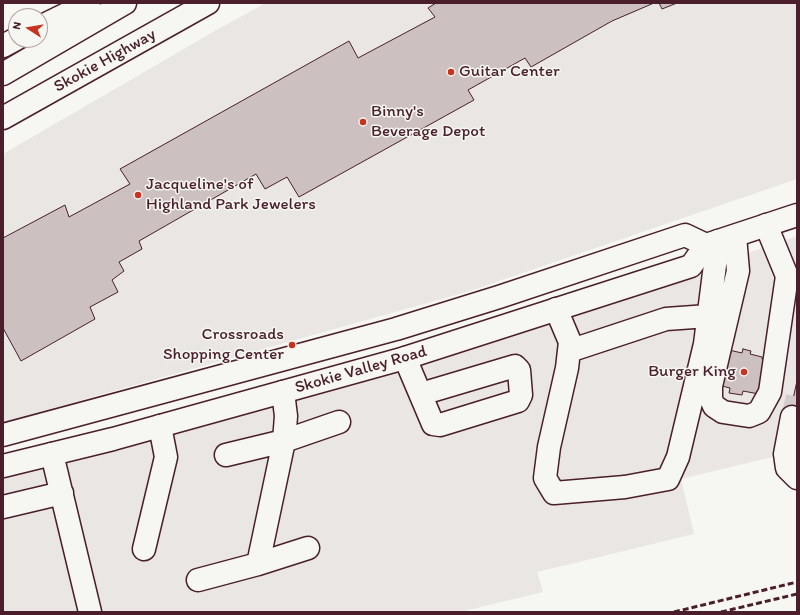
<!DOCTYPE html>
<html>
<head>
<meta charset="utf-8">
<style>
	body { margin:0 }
	#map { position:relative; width:800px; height:615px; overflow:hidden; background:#f6f6f2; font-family:Itim,sans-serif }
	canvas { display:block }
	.frame { position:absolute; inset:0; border:4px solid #4a1f2b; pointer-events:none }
	.north { position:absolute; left:8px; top:8px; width:40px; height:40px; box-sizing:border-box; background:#f6f6f2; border:1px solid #b1a0a2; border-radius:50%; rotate:282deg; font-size:11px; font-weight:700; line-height:16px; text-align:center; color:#4a1f2b }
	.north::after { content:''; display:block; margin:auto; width:14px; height:18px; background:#c8321e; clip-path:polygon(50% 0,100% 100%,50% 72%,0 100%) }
</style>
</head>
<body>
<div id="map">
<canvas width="800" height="615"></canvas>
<div class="frame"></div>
<div class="north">N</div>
</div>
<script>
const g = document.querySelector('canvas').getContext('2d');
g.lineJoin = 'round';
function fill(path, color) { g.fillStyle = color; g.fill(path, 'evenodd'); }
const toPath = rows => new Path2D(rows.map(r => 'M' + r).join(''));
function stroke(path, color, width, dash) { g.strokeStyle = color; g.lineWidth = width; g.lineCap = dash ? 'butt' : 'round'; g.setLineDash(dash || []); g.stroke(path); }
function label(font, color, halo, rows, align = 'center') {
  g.font = font + ' Itim,sans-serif'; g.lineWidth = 3; g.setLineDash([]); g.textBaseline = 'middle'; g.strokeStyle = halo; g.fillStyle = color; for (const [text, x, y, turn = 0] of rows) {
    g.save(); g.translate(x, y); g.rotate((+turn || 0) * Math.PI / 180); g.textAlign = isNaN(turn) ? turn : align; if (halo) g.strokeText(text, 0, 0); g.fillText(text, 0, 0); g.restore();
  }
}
fill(toPath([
	[266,3,797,3,797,179,470,291,3,422,3,154,220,28],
	[797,236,797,451,681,479,694,534,537,572,543,592,460,612,3,612,3,478,508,337]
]), '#e9e6e3');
const building = toPath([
	[436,3,654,3,612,21,531,67,525,58,468,90,474,100,299,197,287,177,265,189,256,174,139,241,142,249,119,262,124,271,112,280,118,292,90,307,95,319,21,361,3,328,3,238,65,205,69,217,130,184,120,169,349,41,358,58,435,17,428,8,436,3],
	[659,3,677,3,662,9,659,3],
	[743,349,751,351,750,354,762,357,762,359,765,360,759,394,743,391,742,395,729,393,730,388,718,385,729,350,742,353,743,349],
	[797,381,797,418,789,417,797,381]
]);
fill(building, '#ccc1c0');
stroke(building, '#4a1f2b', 1);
stroke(toPath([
	[792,417,797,397]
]), '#d4cbca', 22, [22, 11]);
const minor = toPath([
	[735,236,738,271,711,386,711,399,714,406,723,412,749,416,759,412,770,392,787,276,766,225],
	[556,309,570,342,567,368,549,447,545,478,554,493,625,487,668,479,678,457,705,344,718,241],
	[569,351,666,319,708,316],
	[405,358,433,424,440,425,518,401,521,395,519,370,515,366,421,394],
	[792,417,785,454,787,468,797,478],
	[52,454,90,612],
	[226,455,284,441,339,422],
	[3,507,62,493],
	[144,549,166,457,160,426],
	[258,564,308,548],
	[198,580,258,564,284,441,286,416,283,392]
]);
const major = toPath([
	[3,435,396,329,499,297,685,235,706,245],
	[3,466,113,439,405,358,691,266,706,245,797,215]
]);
const highway = toPath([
	[40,27,89,3],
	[3,46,16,39],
	[3,74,125,3],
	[3,118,208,3]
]);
stroke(minor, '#4a1f2b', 25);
stroke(major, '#4a1f2b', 25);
stroke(highway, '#4a1f2b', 25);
stroke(minor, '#f6f6f2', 22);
stroke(major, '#f6f6f2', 22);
stroke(highway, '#f6f6f2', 22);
stroke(toPath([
	[674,612,797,582],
	[721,612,797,594]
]), '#4a1f2b', 3, [6, 3]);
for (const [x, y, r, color] of [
	[451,72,4,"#c8321e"],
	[363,122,4,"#c8321e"],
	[138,195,4,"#c8321e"],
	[292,345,4,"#c8321e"],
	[744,372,4,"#c8321e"]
]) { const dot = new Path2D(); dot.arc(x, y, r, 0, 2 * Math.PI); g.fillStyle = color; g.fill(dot); stroke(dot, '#f6f6f2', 1.5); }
label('17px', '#4a1f2b', '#f6f6f2', [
	["Skokie Highway",105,61,-29],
	["Skokie Valley Road",361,370,-16]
]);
label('17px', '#4a1f2b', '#f6f6f2', [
	["Guitar Center",459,72],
	["Binny's",371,112],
	["Beverage Depot",371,132],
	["Jacqueline's of",146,185],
	["Highland Park Jewelers",146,205],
	["Crossroads",284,335,"right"],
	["Shopping Center",284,355,"right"],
	["Burger King",736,372,"right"]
], 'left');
</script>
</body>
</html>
